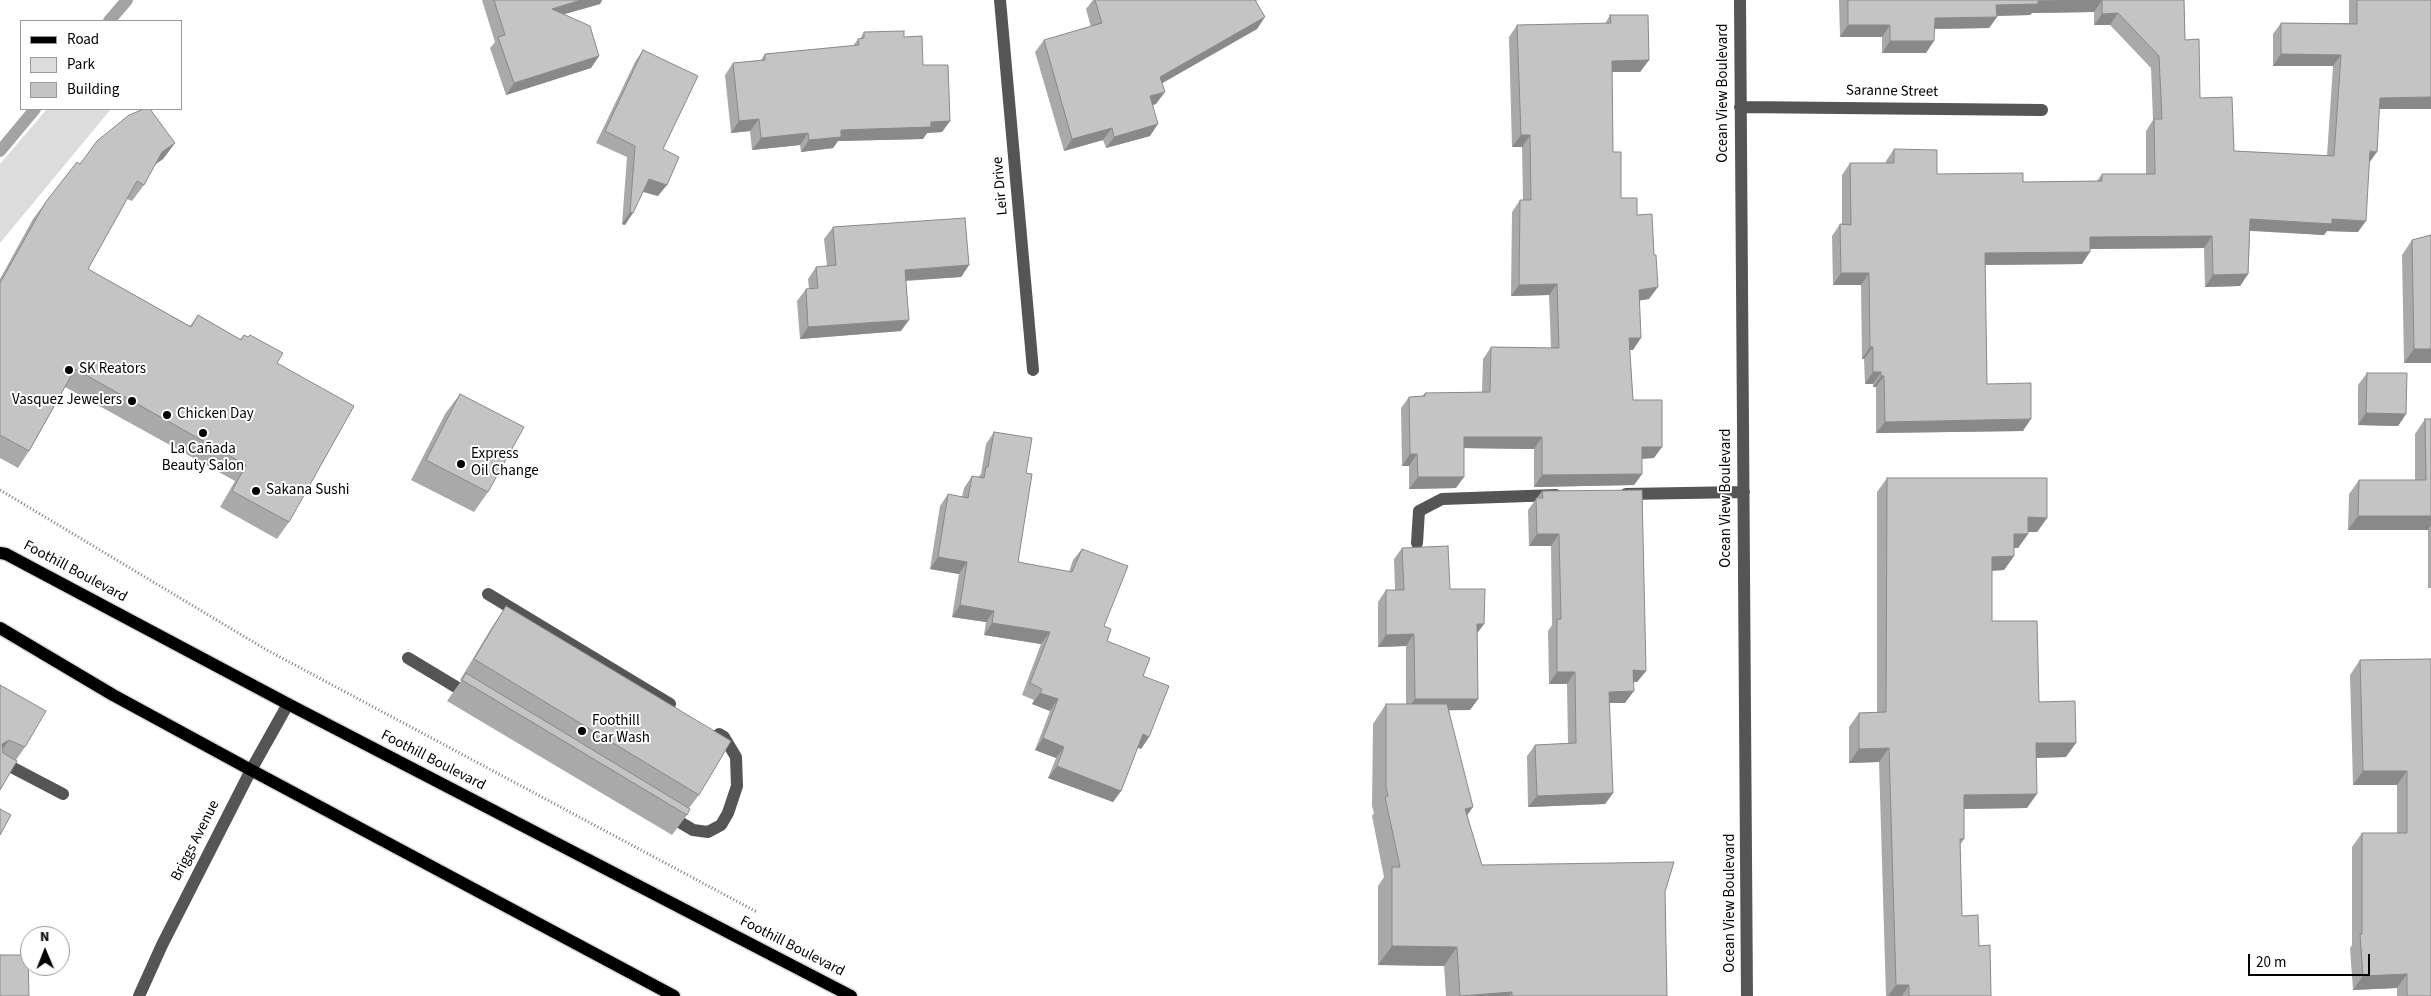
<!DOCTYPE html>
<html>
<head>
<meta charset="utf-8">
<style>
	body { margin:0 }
	#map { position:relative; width:2431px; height:996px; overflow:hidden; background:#fff; font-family:"Source Sans 3",sans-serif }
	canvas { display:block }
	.legend { position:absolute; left:20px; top:20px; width:162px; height:90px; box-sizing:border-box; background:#fff; border:1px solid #999; margin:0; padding:6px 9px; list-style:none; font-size:15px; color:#000 }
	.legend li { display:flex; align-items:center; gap:10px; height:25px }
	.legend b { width:25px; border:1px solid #999 }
	.north { position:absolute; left:20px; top:926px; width:50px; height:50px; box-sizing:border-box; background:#fff; border:1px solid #999; border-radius:50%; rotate:359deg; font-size:14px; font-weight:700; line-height:20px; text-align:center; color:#000 }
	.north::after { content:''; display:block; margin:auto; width:18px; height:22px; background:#000; clip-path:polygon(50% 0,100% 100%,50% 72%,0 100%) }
	.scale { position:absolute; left:2248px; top:954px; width:122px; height:22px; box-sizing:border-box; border:2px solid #000; border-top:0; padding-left:6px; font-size:15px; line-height:18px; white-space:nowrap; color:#000; -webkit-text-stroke:4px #fff; paint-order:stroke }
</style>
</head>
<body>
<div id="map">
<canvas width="2431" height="996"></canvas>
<ul class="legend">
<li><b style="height:6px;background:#000"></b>Road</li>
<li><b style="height:14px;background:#dcdcdc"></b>Park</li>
<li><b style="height:14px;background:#c4c4c4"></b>Building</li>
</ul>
<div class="north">N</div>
<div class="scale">20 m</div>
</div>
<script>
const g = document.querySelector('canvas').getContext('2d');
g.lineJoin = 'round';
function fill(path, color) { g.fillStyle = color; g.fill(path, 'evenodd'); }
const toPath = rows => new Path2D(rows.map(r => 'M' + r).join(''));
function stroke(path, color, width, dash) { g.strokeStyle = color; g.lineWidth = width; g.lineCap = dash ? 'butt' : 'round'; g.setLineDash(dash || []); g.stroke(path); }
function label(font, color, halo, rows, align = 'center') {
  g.font = font + ' "Source Sans 3",sans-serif'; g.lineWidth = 4; g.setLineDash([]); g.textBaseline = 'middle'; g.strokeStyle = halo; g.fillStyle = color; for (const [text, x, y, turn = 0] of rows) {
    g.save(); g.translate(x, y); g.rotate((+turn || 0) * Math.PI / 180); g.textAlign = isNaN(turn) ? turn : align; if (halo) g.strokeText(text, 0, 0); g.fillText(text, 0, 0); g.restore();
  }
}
fill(toPath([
	[47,109,111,109,0,243,0,164]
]), '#dcdcdc');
stroke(toPath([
	[109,21,127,0],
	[0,151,35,109]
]), '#a3a3a3', 12);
const major = toPath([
	[0,553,6,554,288,704,851,996],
	[0,628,113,695,251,770,674,996]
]);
stroke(major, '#dbdbdb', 15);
stroke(toPath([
	[0,490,265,649,757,912]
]), '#777', 3, [1, 2.5]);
stroke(toPath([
	[1000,0,1033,370],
	[1740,0,1747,996],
	[1740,107,2042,110],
	[1626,494,1744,492],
	[1417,543,1419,511,1442,499,1556,495],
	[488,594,670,704],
	[408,658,471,696],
	[0,761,63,794],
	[668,815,693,830,708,832,721,825,728,813,737,786,736,757,724,737,719,734],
	[139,996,162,945,251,770,288,704]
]), '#555', 12);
stroke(major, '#000', 12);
fill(toPath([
	[482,0,602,0,600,4,564,14,599,56,591,68,506,95,490,48,495,42],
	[1093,0,1258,0,1256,1,1257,29,1162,83,1156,104,1153,105,1150,136,1106,148,1103,140,1064,151,1035,52,1044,40,1091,27,1086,9],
	[1839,0,2184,0,2185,40,2200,98,2234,151,2327,156,2333,66,2273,66,2273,34,2281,23,2349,23,2349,0,2431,0,2431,109,2379,109,2369,162,2358,232,2327,231,2324,235,2250,231,2248,274,2240,286,2205,287,2204,248,2090,249,2082,264,1985,265,1987,384,2023,431,1876,433,1876,387,1873,387,1873,384,1865,384,1864,359,1862,359,1861,285,1833,285,1832,236,1840,224,1842,224,1842,175,1850,163,1886,163,1886,161,1894,149,1937,174,2023,182,2097,181,2102,174,2146,174,2146,131,2153,120,2151,68,2110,25,2094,25,2094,12,2032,13,2030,15,1997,16,1989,28,1934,29,1926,53,1882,53,1882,37,1840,37],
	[1610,15,1649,60,1640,72,1612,72,1613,152,1621,198,1637,215,1649,299,1639,300,1633,350,1630,350,1633,400,1654,458,1642,459,1642,474,1634,485,1534,487,1534,449,1464,448,1456,488,1409,489,1409,466,1402,466,1401,408,1409,397,1422,396,1425,393,1482,392,1483,359,1491,347,1551,348,1549,295,1511,296,1512,212,1520,200,1523,200,1522,147,1512,147,1509,37,1517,25,1605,24],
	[864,32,904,37,923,65,950,121,942,132,927,133,923,139,838,141,833,148,801,152,800,145,752,150,750,131,731,133,725,75,733,63,761,60,765,54,853,46,858,39,860,39],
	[643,50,663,149,658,196,643,192,625,225,622,224,627,157,596,143,635,62],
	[175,143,163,159,154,165,144,185,132,201,127,199,88,269,190,326,198,315,240,339,244,335,277,363,289,522,277,539,220,507,235,481,65,387,29,451,18,468,0,458,0,279,33,219,45,203],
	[833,227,969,265,961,277,906,281,901,331,800,339,797,301,806,289,809,289,808,279,816,267,827,266,824,239],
	[2431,235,2431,363,2404,363,2402,255,2412,240],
	[2367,373,2406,414,2398,426,2358,425,2358,385],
	[460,394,488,492,474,512,411,480,445,414],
	[2425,419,2431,419,2431,588,2428,588,2428,530,2348,530,2349,494,2359,480,2415,480,2415,434],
	[994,432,1026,473,1018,562,1069,572,1073,560,1082,549,1104,626,1107,641,1143,676,1149,737,1141,749,1138,747,1121,791,1113,802,1048,778,1056,758,1035,750,1050,711,1032,704,1034,700,1022,695,1041,644,984,635,986,622,952,617,959,574,930,569,940,506,948,494,962,497,964,488,972,476,978,477,981,474,986,444],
	[1887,478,2047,518,2037,532,2028,532,2028,534,2018,548,2014,548,2014,556,2004,570,1992,571,1992,621,2039,702,2066,757,2036,758,2027,808,1964,809,1964,839,1960,845,1962,916,1979,946,1991,996,1886,996,1879,762,1849,763,1849,727,1859,713,1877,712,1877,492],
	[1542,491,1646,671,1637,682,1633,682,1625,703,1609,703,1613,793,1605,804,1528,807,1527,756,1535,745,1568,743,1567,684,1549,684,1548,631,1552,625,1551,546,1529,546,1528,510],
	[1402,548,1450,589,1477,634,1478,699,1470,710,1449,710,1467,815,1482,865,1665,892,1667,996,1446,996,1444,966,1378,965,1378,886,1384,877,1372,816,1374,813,1372,806,1373,724,1386,704,1406,704,1406,646,1378,647,1378,602,1386,590,1395,590,1394,559],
	[506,606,699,795,689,808,687,815,672,835,447,701,461,681,460,680,492,627],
	[2431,659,2431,996,2397,996,2397,988,2353,990,2350,948,2352,945,2352,847,2362,833,2397,833,2397,785,2353,785,2350,675,2360,660],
	[0,685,25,747,16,760,0,790]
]), '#a9a9a9');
fill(toPath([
	[581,0,602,0,600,4,544,20,552,9],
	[2102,0,2094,12,2032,13,2030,15,1988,16,1996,5,2038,1],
	[2118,13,2110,25,2094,25,2102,14],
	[1265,17,1257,29,1152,89,1160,77],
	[1997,17,1989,28,1926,29,1935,18],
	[1848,25,1890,25,1882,37,1840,37],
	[1890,41,1934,41,1926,53,1882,53],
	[2281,54,2341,55,2333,66,2273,66],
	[599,56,591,68,506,95,514,83],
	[1649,60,1640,72,1604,72,1612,61],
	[1165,92,1156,104,1142,108,1150,96],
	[2431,97,2431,109,2372,109,2380,98],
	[759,119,750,131,731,133,739,121],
	[950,121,942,132,927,133,923,139,838,141,833,148,801,152,809,140,841,130],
	[1158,124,1150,136,1106,148,1114,137],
	[1112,128,1103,140,1064,151,1072,139],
	[808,133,800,145,752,150,761,138],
	[1521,135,1530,135,1522,147,1512,147],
	[175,143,163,159,150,168,162,152],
	[2370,151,2377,152,2369,163],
	[649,179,667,185,658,196,641,191],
	[630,212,633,213,625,225,622,224],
	[2250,219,2332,219,2366,221,2358,232,2327,231,2324,235,2242,230],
	[2212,236,2204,248,2082,249,2090,237],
	[2090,252,2082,264,1977,265,1985,253],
	[969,265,961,277,897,281,905,270],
	[1841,273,1869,273,1861,285,1833,285],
	[2248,274,2240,286,2205,287,2213,275],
	[1557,284,1549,295,1511,296,1519,285],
	[1658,287,1649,299,1631,302,1639,290],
	[909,320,901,331,800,339,808,327],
	[1629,338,1641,338,1633,350,1621,350],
	[1870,347,1873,347,1864,359,1862,359],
	[2414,349,2431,349,2431,363,2404,363],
	[1873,372,1881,372,1873,384,1865,384],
	[1881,376,1884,376,1876,387,1873,387],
	[2366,413,2406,414,2398,426,2358,425],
	[2031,419,2023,431,1876,433,1885,422],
	[1464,437,1542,437,1534,449,1456,448],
	[1642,447,1662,447,1654,458,1634,459],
	[1410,454,1417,454,1409,466,1402,466],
	[1642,474,1634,485,1534,487,1542,475],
	[1418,477,1464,477,1456,488,1409,489],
	[2358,516,2431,516,2431,525,2428,530,2348,530],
	[2028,517,2047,518,2037,532,2018,532],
	[1537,534,1559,534,1551,546,1529,546],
	[2014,534,2028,534,2018,548,2004,548],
	[2014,556,2004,570,1982,571,1992,557],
	[938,557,967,562,959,574,930,569],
	[960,605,994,611,986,622,952,617],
	[992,623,1050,632,1041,644,984,635],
	[1477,624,1484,624,1476,635],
	[1414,634,1406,646,1378,647,1386,635],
	[1633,670,1646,671,1637,682,1625,682],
	[1557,672,1575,672,1567,684,1549,684],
	[1634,691,1625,703,1600,703,1609,692],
	[1040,693,1058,699,1050,711,1032,704],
	[1415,699,1478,699,1470,710,1406,711],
	[1143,734,1149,737,1141,749,1134,746],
	[1043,738,1064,747,1056,758,1035,750],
	[9,740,0,753,2,744],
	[2036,743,2076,743,2066,757,2026,758],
	[1889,748,1879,762,1849,763,1859,749],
	[1057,766,1121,791,1113,802,1048,778],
	[2363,771,2407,771,2397,785,2353,785],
	[1613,793,1605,804,1528,807,1537,796],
	[2037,794,2027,808,1954,809,1964,795],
	[1473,807,1459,827,1465,809],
	[1392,946,1457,947,1444,966,1378,965],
	[2407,974,2397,988,2353,990,2363,976],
	[1896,985,1909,985,1902,996,1888,996],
	[1512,992,1509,996,1467,996]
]), '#898989');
const building = toPath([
	[494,0,581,0,552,9,590,26,599,56,514,83,498,37,505,35,494,0],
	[1095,0,1255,0,1265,17,1160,77,1165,92,1150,96,1158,124,1114,137,1112,128,1072,139,1044,40,1102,23,1095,0],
	[1848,0,2100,0,2038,1,2038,4,1996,5,1997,17,1935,18,1934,41,1890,41,1890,25,1848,25,1848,0],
	[2102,0,2184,0,2185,40,2199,39,2200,98,2232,97,2234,151,2334,156,2341,55,2281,54,2281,23,2357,24,2357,0,2431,0,2431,97,2380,98,2377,152,2370,151,2366,221,2332,219,2332,224,2250,219,2248,274,2213,275,2212,236,2090,237,2090,252,1985,253,1987,384,2031,383,2031,419,1885,422,1884,376,1881,376,1881,372,1873,372,1873,347,1870,347,1869,273,1841,273,1840,224,1851,225,1850,163,1894,163,1894,149,1937,150,1937,174,2023,173,2023,182,2102,181,2102,174,2155,174,2154,119,2162,119,2159,56,2118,13,2102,14,2102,0],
	[1610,15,1648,15,1649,60,1612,61,1613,152,1621,152,1621,198,1637,198,1637,215,1652,214,1654,255,1656,255,1658,287,1639,290,1641,338,1629,338,1633,400,1662,400,1662,447,1642,447,1642,474,1542,475,1542,437,1464,437,1464,477,1418,477,1417,454,1410,454,1409,397,1425,396,1425,393,1490,392,1491,347,1559,348,1557,284,1519,285,1520,200,1531,200,1530,135,1521,135,1517,25,1611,23,1610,15],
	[904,31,904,37,922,36,923,65,948,65,950,121,931,122,931,127,841,130,841,137,809,140,808,133,761,138,759,119,739,121,733,63,765,60,765,54,859,45,858,39,864,38,864,32,904,31],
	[643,50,698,76,663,149,679,157,667,185,649,179,633,213,630,212,635,146,605,131,643,50],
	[144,109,150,109,175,143,162,152,144,185,137,181,88,269,191,327,198,315,241,340,244,335,248,337,250,335,283,353,277,363,354,406,289,522,232,491,246,465,75,369,29,451,0,435,0,283,45,203,77,162,80,164,97,141,129,115,144,109],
	[965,218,969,265,905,270,909,320,808,327,806,289,818,288,816,267,836,265,833,227,965,218],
	[2431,235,2431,349,2414,349,2412,240,2431,235],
	[2367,373,2407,373,2406,414,2366,413,2367,373],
	[460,394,524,427,488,492,426,460,460,394],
	[2425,419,2431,419,2431,516,2358,516,2359,480,2426,480,2425,419],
	[994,432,1032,438,1026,473,1032,474,1018,562,1072,572,1082,549,1128,566,1104,626,1111,629,1107,641,1150,658,1143,676,1169,686,1149,737,1143,734,1121,791,1057,766,1064,747,1043,738,1058,699,1040,693,1042,689,1030,683,1050,632,992,623,994,611,960,605,967,562,938,557,948,494,968,498,972,476,984,478,986,467,988,467,994,432],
	[1887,478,2047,478,2047,518,2028,517,2028,534,2014,534,2014,556,1992,557,1992,621,2037,621,2039,702,2075,701,2076,743,2036,743,2037,794,1964,795,1964,839,1960,839,1962,916,1978,915,1979,946,1990,945,1991,996,1909,996,1909,985,1896,985,1889,748,1859,749,1859,713,1886,712,1887,478],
	[1642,490,1646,671,1633,670,1634,691,1609,692,1613,793,1537,796,1535,745,1576,743,1575,672,1557,672,1557,619,1561,619,1559,534,1537,534,1536,498,1543,498,1542,491,1642,490],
	[1448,546,1450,589,1485,589,1484,624,1477,624,1478,699,1415,699,1414,634,1386,635,1386,590,1404,590,1402,548,1448,546],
	[506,606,731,741,699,795,474,659,506,606],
	[2431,659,2431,996,2407,996,2407,974,2363,976,2360,934,2362,934,2362,833,2407,833,2407,771,2363,771,2360,660,2431,659],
	[466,673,690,809,687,815,462,680,466,673],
	[0,685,46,711,25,747,9,740,2,744,3,753,17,761,0,790,0,685],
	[1386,704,1447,704,1473,807,1465,809,1482,865,1674,862,1665,892,1667,996,1512,996,1512,992,1460,996,1457,947,1392,946,1392,867,1400,867,1385,797,1388,796,1386,787,1386,704],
	[0,809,11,815,0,835,0,809],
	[0,955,28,955,29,996,0,996,0,955]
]);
fill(building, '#c4c4c4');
stroke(building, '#898989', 1);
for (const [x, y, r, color] of [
	[69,370,5,"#000"],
	[132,401,5,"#000"],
	[167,415,5,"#000"],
	[203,433,5,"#000"],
	[461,464,5,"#000"],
	[256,491,5,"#000"],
	[582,731,5,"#000"]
]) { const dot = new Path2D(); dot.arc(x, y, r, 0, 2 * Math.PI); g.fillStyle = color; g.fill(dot); stroke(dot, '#fff', 2); }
label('15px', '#000', '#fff', [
	["Saranne Street",1892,92,1],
	["Ocean View Boulevard",1724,93,-90],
	["Leir Drive",1001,186,-95],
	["Ocean View Boulevard",1727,498,-90],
	["Foothill Boulevard",75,572,28],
	["Foothill Boulevard",433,761,27],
	["Briggs Avenue",196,841,-63],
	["Ocean View Boulevard",1731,903,-90],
	["Foothill Boulevard",792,947,27]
]);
label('15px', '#000', '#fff', [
	["SK Reators",79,370],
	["Vasquez Jewelers",122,401,"right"],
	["Chicken Day",177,415],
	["La Cañada",203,450,"center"],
	["Beauty Salon",203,467,"center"],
	["Express",471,455],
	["Oil Change",471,472],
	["Sakana Sushi",266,491],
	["Foothill",592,722],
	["Car Wash",592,739]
], 'left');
</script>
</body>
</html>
